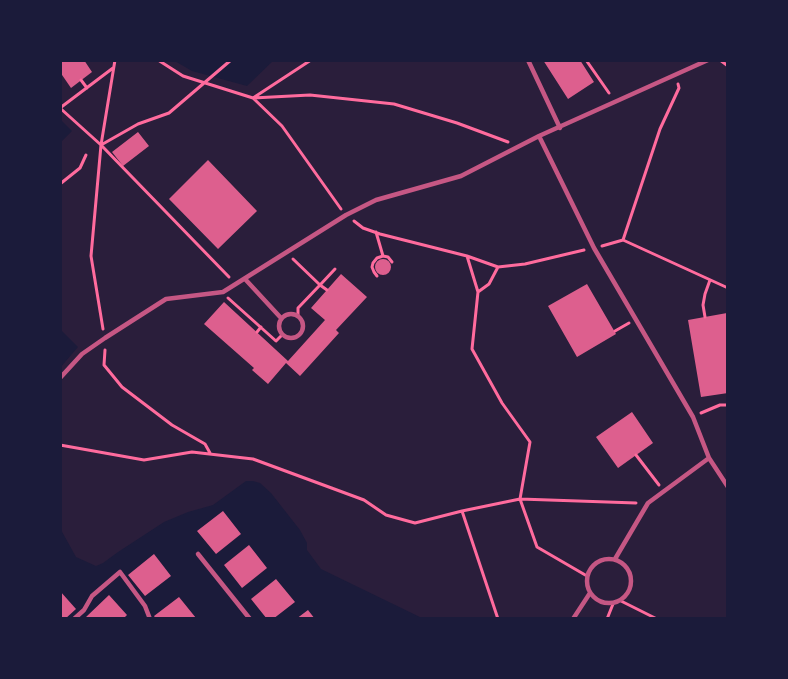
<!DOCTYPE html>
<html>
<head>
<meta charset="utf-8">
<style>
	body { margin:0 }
	#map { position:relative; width:788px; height:679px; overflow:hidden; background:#1b1b3a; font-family:Manrope,sans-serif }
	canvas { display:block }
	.frame { position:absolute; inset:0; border:62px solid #1b1b3a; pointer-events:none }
</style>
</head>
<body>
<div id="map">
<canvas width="788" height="679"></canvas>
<div class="frame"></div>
</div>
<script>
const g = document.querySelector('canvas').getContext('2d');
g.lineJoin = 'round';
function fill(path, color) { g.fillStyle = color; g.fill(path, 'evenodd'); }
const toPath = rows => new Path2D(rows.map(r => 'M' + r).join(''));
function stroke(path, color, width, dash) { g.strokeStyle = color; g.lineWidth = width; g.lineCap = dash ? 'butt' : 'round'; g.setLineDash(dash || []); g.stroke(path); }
fill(toPath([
	[60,60,173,60,192,71,247,86,274,60,728,60,728,619,424,619,321,569,307,550,307,543,300,530,289,516,271,493,260,483,253,481,246,481,213,505,188,512,164,522,118,552,103,563,96,566,76,557,60,528,60,368,78,347,60,329,60,143,72,131,60,119]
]), '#2a1e3b');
fill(toPath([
	[60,60,84,60,92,72,71,88,60,72],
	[543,60,580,60,594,82,568,99],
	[138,132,149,146,123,166,112,152],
	[208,160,257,211,218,249,169,199],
	'375 267a8 8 0 1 1 16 0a8 8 0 1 1-16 0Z',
	[341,274,367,297,336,330,339,333,300,376,286,363,268,384,252,370,254,368,204,324,224,302,288,361,325,320,311,308],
	[587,284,616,334,577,357,548,306],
	[727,313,728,393,701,397,688,320],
	[632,412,653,443,618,468,596,437],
	[223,511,241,534,216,554,197,531],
	[249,545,267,568,242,588,224,565],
	[154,554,171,576,145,596,128,575],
	[276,579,295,602,273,619,267,619,251,599],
	[60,591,76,609,65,619,60,619],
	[109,595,127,615,123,619,87,619,86,617],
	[179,597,196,618,156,619,154,616],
	[308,610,315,619,296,619]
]), '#dd5f8e');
stroke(toPath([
	[158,60,183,76,253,98,310,95,394,104,457,123,508,142],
	[311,60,253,98,282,126,341,209],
	[586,60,609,93],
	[720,60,728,66],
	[81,80,87,88],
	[60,108,101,145,229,277],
	[60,108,113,68],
	[101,145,138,124,169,113,231,60],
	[60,184,80,168,86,155],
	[354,221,363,228,380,234,467,256,498,267,525,264,584,250],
	[376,232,383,256],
	[623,240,660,129,679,88,678,84],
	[602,246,623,240,728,288],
	[467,256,478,292,472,349,502,403,530,442,520,499,537,547,587,576],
	[293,259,320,285,298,308,298,316],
	[377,276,374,272,372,267,373,263,377,258,383,256,388,257,392,262],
	[327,290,320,285,335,269],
	[478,292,489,284,498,267],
	[228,298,276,341,282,335],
	[705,317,703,305,705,294,710,280],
	[103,329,91,256,101,145,115,60],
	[615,331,629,323],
	[257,332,261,327],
	[105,350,104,365,122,387,172,425,205,444,210,453],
	[701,413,720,405,728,405],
	[60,445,144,460,192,452,253,459,364,500,386,515,415,523,462,511,498,619],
	[636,455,659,485],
	[462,511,520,499,636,503],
	[621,601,657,619],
	[607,619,613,604]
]), '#ff6b9d', 3);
stroke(toPath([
	[528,60,560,128],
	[539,136,594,248,693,417,709,458,728,487],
	[245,279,281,318],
	'279 326a12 12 0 1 1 24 0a12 12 0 1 1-24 0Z',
	[60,378,82,354,105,338,166,299,223,292,346,215,376,200,461,176,539,136,708,60],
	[198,554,250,619],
	'587 581a22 22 0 1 1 44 0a22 22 0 1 1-44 0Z',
	[615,559,648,503,709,458],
	[74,619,84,610,92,596,120,572,145,606,150,619],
	[573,619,590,593]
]), '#c65784', 4.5);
</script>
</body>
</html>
